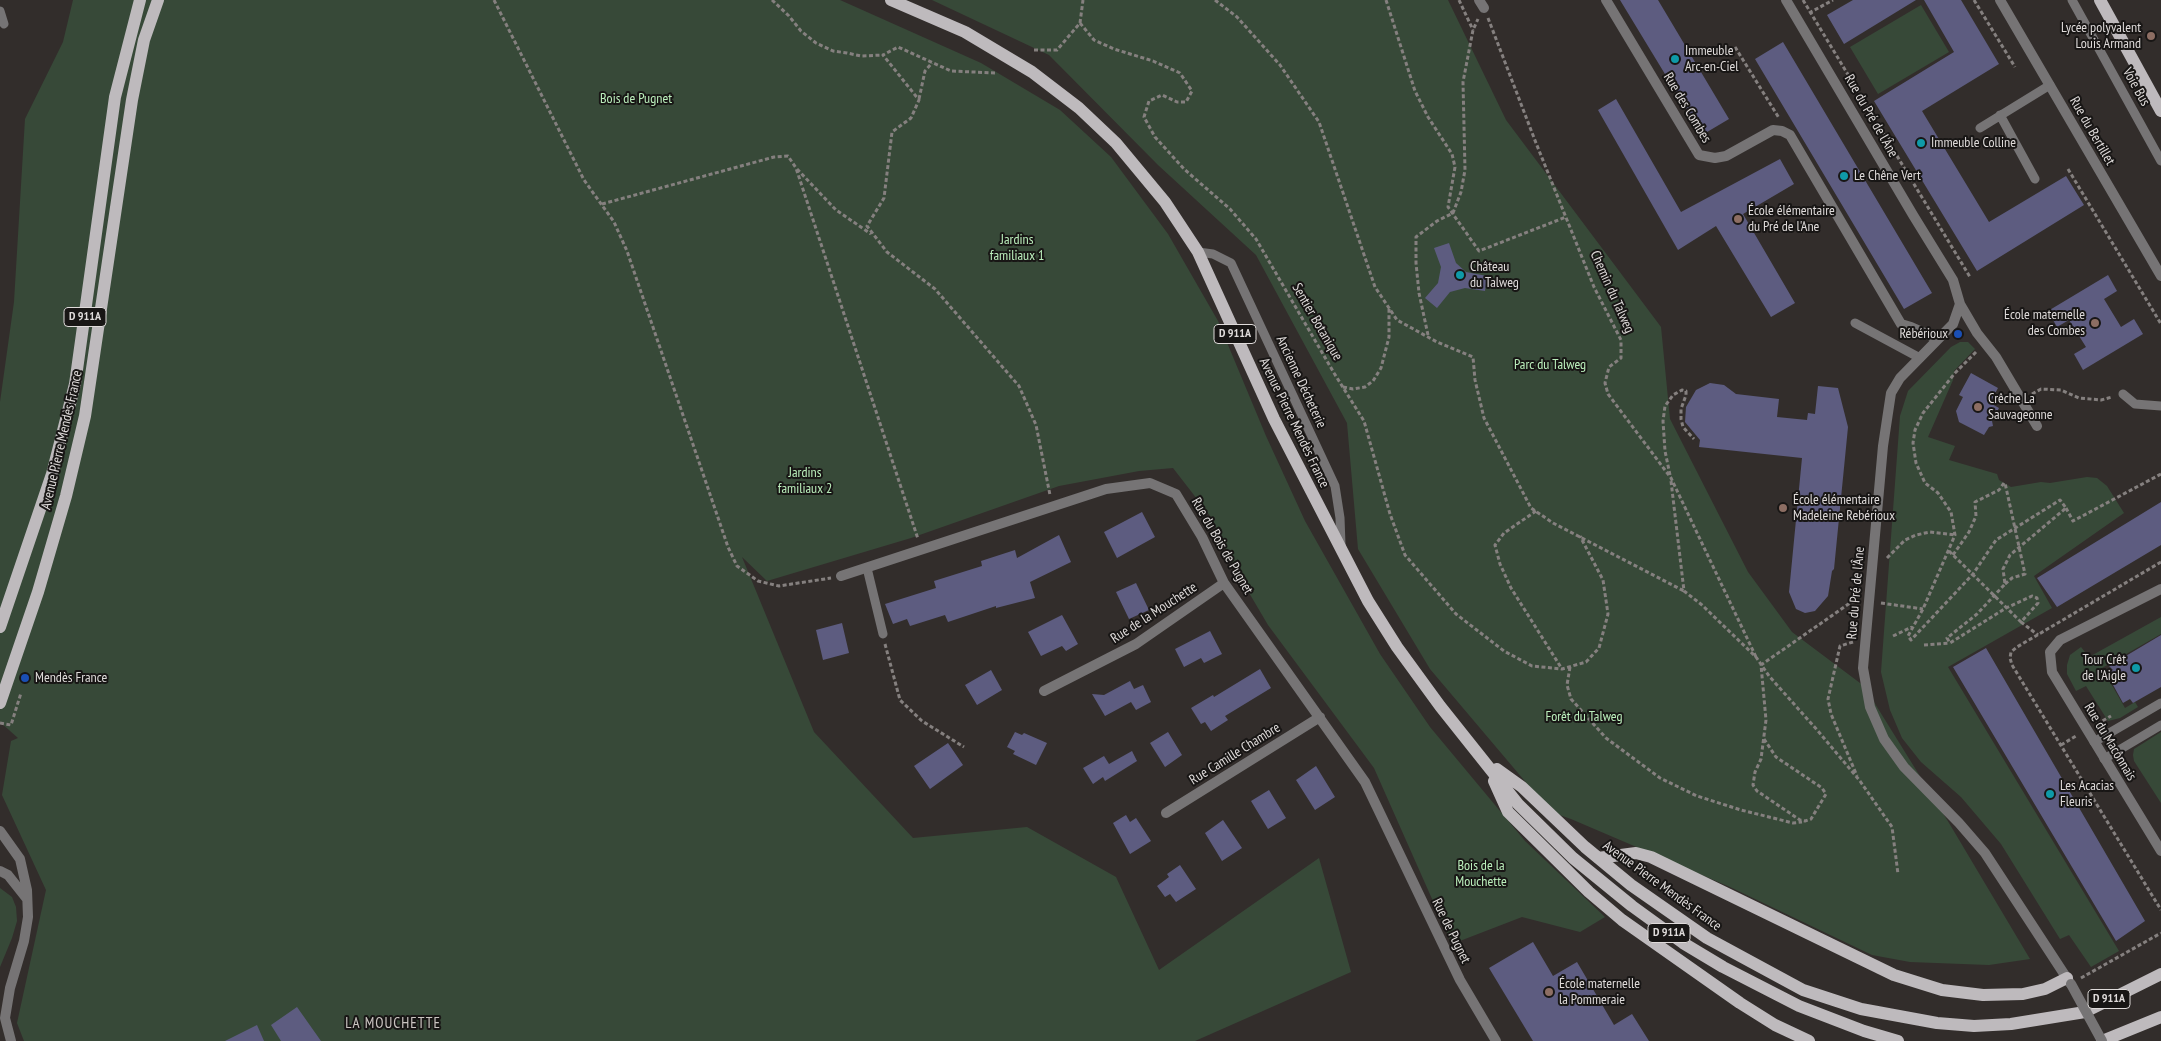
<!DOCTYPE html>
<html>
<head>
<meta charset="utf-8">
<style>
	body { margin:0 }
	canvas { display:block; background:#322d2b }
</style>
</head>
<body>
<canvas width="2161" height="1041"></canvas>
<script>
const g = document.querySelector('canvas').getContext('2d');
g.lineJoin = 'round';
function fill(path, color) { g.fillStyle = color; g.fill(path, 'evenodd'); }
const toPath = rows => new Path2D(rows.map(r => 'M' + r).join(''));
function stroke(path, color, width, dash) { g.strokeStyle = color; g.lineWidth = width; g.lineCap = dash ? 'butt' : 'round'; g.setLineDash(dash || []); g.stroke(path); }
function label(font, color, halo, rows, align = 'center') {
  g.font = font + ' "PT Sans Narrow",sans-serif'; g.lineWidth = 4; g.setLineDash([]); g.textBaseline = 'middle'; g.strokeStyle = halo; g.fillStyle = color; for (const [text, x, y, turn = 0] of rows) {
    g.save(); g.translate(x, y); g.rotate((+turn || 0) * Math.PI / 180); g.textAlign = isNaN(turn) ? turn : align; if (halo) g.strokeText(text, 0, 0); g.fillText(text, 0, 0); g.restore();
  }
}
fill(toPath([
	[73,0,840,0,981,63,1060,110,1111,157,1168,234,1218,321,1266,436,1305,521,1380,654,1430,727,1525,841,1605,917,1580,932,1522,917,1452,944,1374,768,1268,625,1235,569,1211,517,1173,468,1139,471,1059,486,911,538,767,581,742,557,814,732,913,838,1027,827,1116,877,1159,970,1319,858,1351,972,1195,1041,24,1041,17,1023,46,890,2,795,11,741,18,738,0,722,0,402,14,302,25,119,63,42],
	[932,0,1448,0,1506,120,1661,327,1670,419,1748,572,1792,632,1864,686,1949,823,2030,959,1989,965,1910,962,1872,955,1730,887,1571,819,1551,812,1430,669,1358,549,1347,423,1256,255,1158,165,1049,55],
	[1921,5,1949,52,1878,94,1850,47],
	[1960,342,1968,342,1975,349,1954,371,1953,380,1928,437,1955,446,1949,460,1997,474,1999,480,2011,487,2041,482,2050,483,2087,477,2097,478,2107,486,2124,513,2034,576,2052,608,1948,667,2119,951,2091,967,2069,935,2060,939,2001,844,1961,797,1921,762,1902,738,1890,710,1881,672,1900,416,1908,391,1951,347],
	[2161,617,2161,634,2102,668,2125,708,2135,702,2138,707,2120,718,2108,721,2086,686,2076,691,2067,674,2067,665,2070,655,2081,647,2089,657],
	[2161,732,2161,803,2134,761,2133,755,2134,749],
	[0,888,12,897,16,907,17,921,12,938,0,967]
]), '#374938');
fill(toPath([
	[1620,0,1658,0,1729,119,1702,135],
	[1853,0,1916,0,1844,44,1827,15],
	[1924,0,1961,0,1999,64,1922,111,1989,222,2066,176,2084,205,1977,271,1874,101,1954,52],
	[1783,42,1932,293,1904,309,1755,59],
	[1616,99,1681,212,1780,159,1794,184,1743,214,1795,303,1771,317,1716,226,1678,250,1598,110],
	[1449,243,1456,263,1466,272,1487,276,1485,291,1465,288,1450,292,1437,308,1425,298,1438,283,1441,267,1434,248],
	[2108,275,2117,291,2104,299,2121,327,2134,319,2143,334,2083,370,2074,354,2086,347,2069,320,2057,327,2048,311],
	[1971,373,1998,388,1990,403,1999,408,1992,421,1993,426,1989,427,1984,435,1959,422,1956,411,1963,397,1959,395],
	[1710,383,1724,385,1736,394,1779,399,1777,417,1807,420,1808,413,1815,414,1818,386,1838,388,1848,427,1834,569,1832,571,1828,596,1815,611,1805,613,1796,609,1789,592,1802,458,1699,447,1700,440,1685,422,1686,407,1696,390],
	[2161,502,2161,545,2057,607,2037,578],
	[1142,512,1155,537,1117,558,1104,532],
	[1059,535,1071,562,1030,582,1035,598,996,608,996,606,948,622,945,615,910,626,907,619,893,624,885,604,936,588,934,581,982,566,981,561,1015,550,1017,558],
	[1136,583,1149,610,1129,619,1116,592],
	[1062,615,1078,644,1066,651,1062,646,1041,656,1028,632],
	[842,623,849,653,823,660,816,630],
	[1210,631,1222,654,1204,663,1201,658,1184,667,1175,649],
	[2161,635,2161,687,2133,703,2130,699,2123,703,2107,674,2113,670,2109,666],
	[1986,648,2145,921,2116,941,1953,667],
	[1260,669,1271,688,1225,716,1228,720,1211,731,1205,722,1201,724,1191,708,1213,695,1214,697],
	[991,670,1002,690,977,705,965,685],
	[1130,681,1134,689,1143,685,1151,702,1136,710,1131,702,1105,716,1092,694,1104,695],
	[1015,732,1022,735,1024,733,1047,743,1036,765,1013,754,1015,751,1007,747],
	[1168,732,1182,755,1165,767,1150,743],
	[948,743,963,765,930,789,914,766],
	[1132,751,1137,761,1105,781,1103,777,1093,784,1083,768,1104,756,1109,764],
	[1316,766,1335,797,1315,810,1296,780],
	[1269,790,1286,818,1268,829,1251,801],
	[1126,815,1130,822,1136,818,1151,841,1130,854,1113,823],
	[1223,820,1242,848,1222,861,1205,833],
	[1180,865,1196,889,1176,902,1170,894,1165,897,1157,886,1169,877,1167,874],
	[1533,942,1553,976,1577,962,1614,1025,1632,1014,1649,1041,1533,1041,1489,968],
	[297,1007,321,1041,281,1041,271,1025],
	[257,1025,264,1041,225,1041]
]), '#5d5c80');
stroke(toPath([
	[494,0,584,180,614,222,627,251,728,547,737,566,758,581,779,586,831,578],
	[772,0,789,16,801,31,816,43,833,51,847,53,861,56,883,55],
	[1215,0,1237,17,1280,65,1319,122,1375,287,1397,320,1437,342,1473,357,1475,380,1484,418,1531,508,1553,523,1684,591],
	[1386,0,1415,91,1428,117,1452,154,1455,167,1448,207,1479,251,1566,217],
	[1459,0,1473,30],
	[1803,0,1970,277],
	[1974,0,2015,67],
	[1809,13,1833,0],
	[1488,18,1536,143,1594,287,1621,340,1621,358,1609,367,1605,383,1608,394,1671,478,1756,657],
	[1080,23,1094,40,1114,49,1153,61,1180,73,1192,91,1186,102,1177,102,1162,95,1149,101,1144,117,1155,137,1184,169,1230,209,1256,239,1334,373,1364,421,1390,514,1405,555,1456,614,1504,651,1532,666,1562,669,1586,662,1599,648,1608,614,1603,580,1580,536],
	[1735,47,1779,118],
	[1034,50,1057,50,1080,23,1083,0],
	[995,73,951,71,898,47,883,55,919,100,911,118,892,132,884,198,867,226,887,252,935,289,1019,386,1036,425,1050,495],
	[919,99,925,71,932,63],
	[797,169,836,210,871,234],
	[2068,169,2161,324],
	[602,204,774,157,788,156,796,168,918,539],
	[1428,335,1419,293,1416,263,1416,237,1437,221,1453,213,1461,192,1465,170,1463,82,1473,30,1478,19],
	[1976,352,1955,373,1923,413,1915,430,1913,443,1916,463,1925,483,1938,493,1951,512,1955,535,1923,609,1908,636,1911,640,1973,574,1996,540,2060,500,2066,508,2010,555,2003,569,2005,584,1977,614,1947,638,1950,643,2006,608,2032,596,2037,598,2038,603,2021,622,2038,635],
	[1343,387,1353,389,1365,387,1373,381,1381,368,1389,337,1389,309],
	[2032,394,2041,389,2061,390,2079,398,2101,400,2112,397],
	[1670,475,1665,451,1663,421,1665,406,1673,395,1682,390,1686,391,1686,395,1681,409,1681,419,1683,427,1694,439],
	[1671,481,1684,591,1702,605,1756,657,1769,676,1818,731,1860,781,1892,827,1898,874],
	[2066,508,2073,521,2161,474],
	[1536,511,1504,533,1495,545,1500,564,1511,588,1562,669],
	[1949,551,2021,622],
	[1953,555,1969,532,1976,516,1975,502,1999,490,2004,483],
	[1887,558,1905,540,1916,535,1930,532,1955,535],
	[2161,562,2017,647,2011,652,2010,658,2012,665,2161,910],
	[2005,584,2012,578,2025,574,2005,483],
	[1881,603,1923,609],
	[1893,636,1912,627],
	[1853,642,1840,646,1828,699,1831,714,1857,776],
	[885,644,900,700,922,721,964,747],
	[1924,645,1950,643],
	[1570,667,1567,685,1571,699,1606,738,1660,778,1697,796,1741,810,1793,823,1802,822],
	[0,723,11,725,21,693],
	[2097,724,2111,716],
	[1764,739,1776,757,1822,788,1826,794,1811,819,1805,821,1800,820,1757,791,1753,785,1755,772,1761,759,1766,720,1761,665,1850,603,1857,602],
	[2061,745,2076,736],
	[2081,978,2161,933]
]), '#85807f', 3, [4, 2.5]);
stroke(toPath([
	[2072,0,2161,161],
	[0,11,4,24],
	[2000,115,2035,179],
	[1980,128,2050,85],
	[1198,252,1213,254,1231,263,1335,486,1340,518,1341,545],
	[1855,323,1920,358],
	[2123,394,2135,404,2161,406],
	[867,568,883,634],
	[2094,742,2161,703],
	[2104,759,2161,725]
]), '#767475', 9);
stroke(toPath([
	[1479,0,1484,8],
	[1606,0,1699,155,1715,158,1726,156,1773,130,1782,131,1790,135,1901,324,1911,327,1938,339],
	[1786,0,1913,215,1953,280,1960,304,1953,324,1900,378,1891,393,1883,446,1863,668,1870,707,1884,739,1904,767,1959,823,1985,853,2070,983],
	[2000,0,2161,276],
	[1960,304,1977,333,1996,357,2037,426],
	[841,576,1106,489,1150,483,1176,494,1202,537,1224,583,1365,782,1460,980,1496,1041],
	[2161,589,2060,640,2050,652,2052,672,2161,851],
	[1044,691,1136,644,1224,583],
	[1166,813,1320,717]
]), '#767475', 10);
stroke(toPath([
	[0,831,20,859,27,890,28,917,24,941,10,988,5,1018,11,1041],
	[0,871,8,875,27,899]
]), '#767475', 10);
stroke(toPath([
	[891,0,965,32,1032,72,1079,108,1116,143,1165,202,1198,252,1274,419,1368,601,1397,647,1440,706,1518,804,1573,858,1632,906,1683,943,1723,967,1799,1006,1864,1031,1898,1041],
	[2100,0,2161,111],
	[0,627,52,474,75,384,115,97,140,0],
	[0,703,38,592,66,496,85,416,132,100,144,40,158,0],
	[1497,769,1522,787,1585,847,1631,885,1707,938,1803,990,1861,1009,1937,1023,1974,1026,2011,1024,2085,1012,2161,974],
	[1494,781,1508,812,1589,892,1622,920,1740,1003,1775,1025,1809,1041],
	[1598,858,1636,853,1651,857,1894,975,1942,990,1983,995,2023,994,2045,989,2067,978],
	[2102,1041,2161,1017]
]), '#bebabd', 12);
stroke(toPath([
	[2071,984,2102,1041]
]), '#767475', 10);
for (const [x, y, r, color] of [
	[2151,36,5,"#8d6e63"],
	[1675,59,5,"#0f9aa8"],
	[1921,143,5,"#0f9aa8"],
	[1844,176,5,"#0f9aa8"],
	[1738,219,5,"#8d6e63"],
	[1460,275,5,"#0f9aa8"],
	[2095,323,5,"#8d6e63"],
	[1958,334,5,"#1a4fb4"],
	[1978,407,5,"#8d6e63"],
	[1783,508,5,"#8d6e63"],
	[2136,668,5,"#0f9aa8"],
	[25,678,5,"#1a4fb4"],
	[2050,794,5,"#0f9aa8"],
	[1549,992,5,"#8d6e63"]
]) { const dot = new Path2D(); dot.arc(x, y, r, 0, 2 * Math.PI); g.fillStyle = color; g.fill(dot); stroke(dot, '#181615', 2); }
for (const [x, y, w] of [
	[85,317,42],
	[1235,334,42],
	[1669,933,42],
	[2109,999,42]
]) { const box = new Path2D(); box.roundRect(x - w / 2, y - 9.5, w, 19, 4); g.fillStyle = '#181615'; g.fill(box); stroke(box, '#dfdbda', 1); }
label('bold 12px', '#dfdbda', null, [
	["D 911A",85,317],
	["D 911A",1235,334],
	["D 911A",1669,933],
	["D 911A",2109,999]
]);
label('14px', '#dfdbda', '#181615', [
	["Lycée polyvalent",2141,28,"right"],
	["Louis Armand",2141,44,"right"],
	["Immeuble",1685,51],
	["Arc-en-Ciel",1685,67],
	["Immeuble Colline",1931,143],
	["Le Chêne Vert",1854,176],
	["École élémentaire",1748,211],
	["du Pré de l'Ane",1748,227],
	["Château",1470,267],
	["du Talweg",1470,283],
	["École maternelle",2085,315,"right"],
	["des Combes",2085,331,"right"],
	["Rébérioux",1948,334,"right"],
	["Crêche La",1988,399],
	["Sauvageonne",1988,415],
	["École élémentaire",1793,500],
	["Madeleine Rebérioux",1793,516],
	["Tour Crêt",2126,660,"right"],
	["de l'Aigle",2126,676,"right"],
	["Mendès France",35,678],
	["Les Acacias",2060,786],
	["Fleuris",2060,802],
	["École maternelle",1559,984],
	["la Pommeraie",1559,1000]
], 'left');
label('14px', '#dfdbda', '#181615', [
	["Voie Bus",2136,87,61],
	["Rue des Combes",1687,108,59],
	["Rue du Pré de l'Âne",1871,116,60],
	["Rue du Bertillet",2092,131,60],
	["Chemin du Talweg",1612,292,66],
	["Sentier Botanique",1317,322,60],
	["Ancienne Décheterie",1301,382,65],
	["Avenue Pierre Mendès France",1294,423,64],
	["Avenue Pierre Mendès France",62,440,-77],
	["Rue du Bois de Pugnet",1222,546,60],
	["Rue du Pré de l'Âne",1856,593,-85],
	["Rue de la Mouchette",1154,613,-33],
	["Rue du Macônnais",2110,742,59],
	["Rue Camille Chambre",1235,754,-32],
	["Avenue Pierre Mendès France",1662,886,36],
	["Rue de Pugnet",1451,931,64]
]);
label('14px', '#bbefbc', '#181615', [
	["Bois de Pugnet",636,99],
	["Jardins",1017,240],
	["familiaux 1",1017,256],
	["Parc du Talweg",1550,365],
	["Jardins",805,473],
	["familiaux 2",805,489],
	["Forêt du Talweg",1584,717],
	["Bois de la",1481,866],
	["Mouchette",1481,882]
]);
g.letterSpacing = '1px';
label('15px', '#cac4c1', '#181615', [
	["LA MOUCHETTE",393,1024]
]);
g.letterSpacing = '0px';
</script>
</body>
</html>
